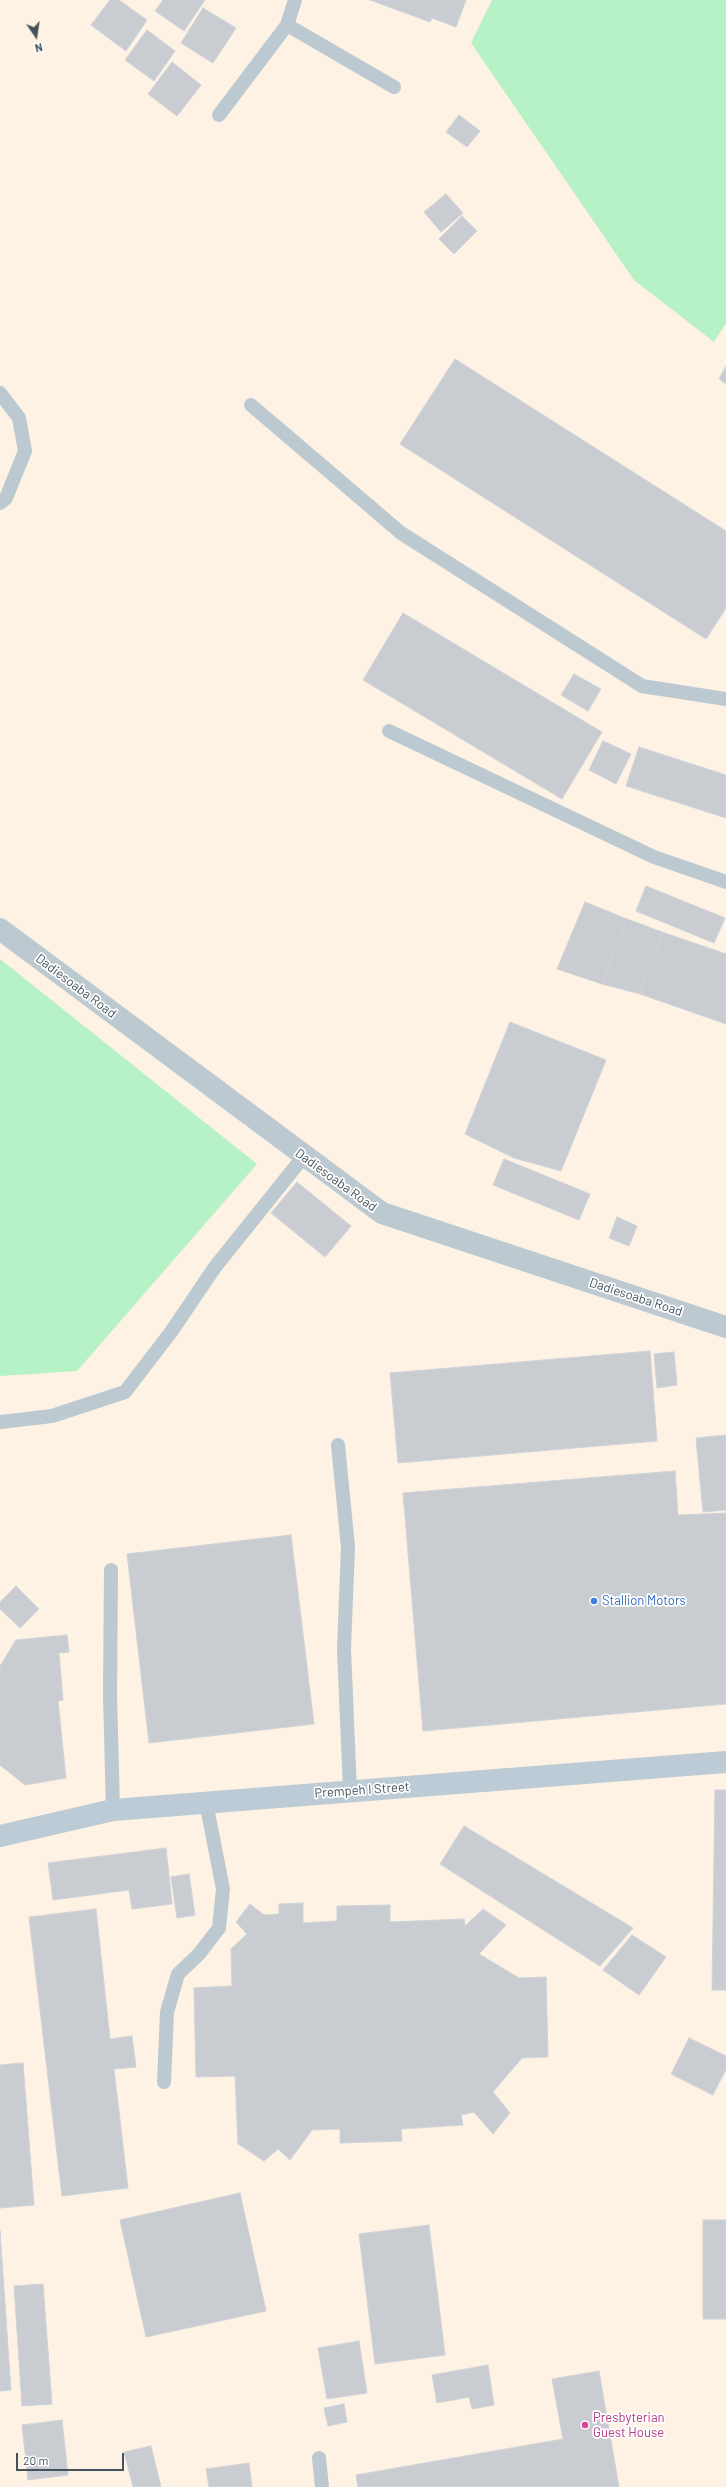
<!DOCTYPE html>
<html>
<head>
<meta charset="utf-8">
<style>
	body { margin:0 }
	#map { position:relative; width:726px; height:2487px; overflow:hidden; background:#f0eced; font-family:Barlow,sans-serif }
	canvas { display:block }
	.north { position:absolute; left:16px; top:16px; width:40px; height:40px; -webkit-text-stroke:3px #fff; paint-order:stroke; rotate:167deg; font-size:11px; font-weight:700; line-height:16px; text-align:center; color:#44535b }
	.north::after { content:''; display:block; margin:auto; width:14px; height:18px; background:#44535b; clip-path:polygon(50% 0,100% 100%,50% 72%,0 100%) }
	.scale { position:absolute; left:16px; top:2453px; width:108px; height:18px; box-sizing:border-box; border:2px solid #44535b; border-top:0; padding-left:5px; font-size:12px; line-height:14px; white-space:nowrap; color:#44535b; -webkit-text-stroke:3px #fff; paint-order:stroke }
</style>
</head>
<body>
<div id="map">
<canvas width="726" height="2487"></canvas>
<div class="north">N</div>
<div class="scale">20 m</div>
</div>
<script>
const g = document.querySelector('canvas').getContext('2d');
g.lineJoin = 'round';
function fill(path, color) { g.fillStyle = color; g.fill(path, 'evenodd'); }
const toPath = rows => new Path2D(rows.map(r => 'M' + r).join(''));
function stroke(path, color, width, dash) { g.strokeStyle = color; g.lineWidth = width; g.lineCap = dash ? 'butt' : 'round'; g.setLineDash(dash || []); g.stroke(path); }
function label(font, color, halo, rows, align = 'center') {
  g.font = font + ' Barlow,sans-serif'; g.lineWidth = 3.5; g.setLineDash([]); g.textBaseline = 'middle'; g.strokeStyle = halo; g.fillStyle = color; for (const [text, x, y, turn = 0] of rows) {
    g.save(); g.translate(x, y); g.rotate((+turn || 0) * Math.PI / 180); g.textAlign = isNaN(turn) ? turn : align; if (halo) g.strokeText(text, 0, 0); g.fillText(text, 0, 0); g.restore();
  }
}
fill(toPath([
	[0,0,726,0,726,2487,0,2487]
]), '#fdf2e3');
fill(toPath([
	[492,0,726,0,726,323,714,342,634,280,471,43],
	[0,959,257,1164,77,1371,0,1376]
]), '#b7f1c6');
const building = toPath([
	[110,0,119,0,147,20,126,51,91,25,110,0],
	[163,0,205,0,184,31,155,11,163,0],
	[370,0,466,0,456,27,432,18,430,22,370,0],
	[203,8,236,28,213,63,181,43,203,8],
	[147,30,175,51,154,81,125,60,147,30],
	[172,62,201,85,177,116,148,94,172,62],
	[459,115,480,131,467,147,446,132,459,115],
	[446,194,463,213,441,232,424,212,446,194],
	[462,216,477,231,454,254,439,239,462,216],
	[455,359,726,531,726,608,706,639,400,444,455,359],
	[726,366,726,384,719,379,726,366],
	[403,613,602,732,562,799,363,680,403,613],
	[574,674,601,689,588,711,561,695,574,674],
	[603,741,631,754,616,784,589,770,603,741],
	[639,747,726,775,726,818,626,786,639,747],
	[646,886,725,918,714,943,636,911,646,886],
	[585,902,627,919,602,984,557,969,585,902],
	[627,919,662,932,640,994,602,984,627,919],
	[662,932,726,954,726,1024,640,994,662,932],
	[510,1022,606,1060,561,1171,514,1158,465,1134,510,1022],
	[504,1159,590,1194,579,1220,493,1185,504,1159],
	[297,1182,351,1226,325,1257,271,1213,297,1182],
	[617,1217,637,1226,629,1246,609,1238,617,1217],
	[650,1351,657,1441,398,1463,390,1373,650,1351],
	[674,1352,677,1385,657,1388,654,1354,674,1352],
	[726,1435,726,1510,703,1512,696,1438,726,1435],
	[675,1471,678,1515,726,1513,726,1704,423,1731,403,1493,675,1471],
	[291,1535,314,1724,149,1743,127,1554,291,1535],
	[16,1586,39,1609,20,1628,0,1609,0,1602,16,1586],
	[67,1635,69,1652,59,1653,63,1700,58,1701,66,1778,25,1785,0,1765,0,1666,16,1640,67,1635],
	[715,1790,726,1790,726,1990,712,1990,715,1790],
	[464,1826,633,1928,600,1966,440,1864,464,1826],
	[166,1848,172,1904,132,1909,129,1890,53,1900,48,1863,166,1848],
	[189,1874,195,1915,177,1918,171,1877,189,1874],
	[303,1903,303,1923,337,1921,337,1906,390,1905,390,1922,464,1919,465,1926,483,1909,506,1925,479,1954,519,1978,546,1977,548,2057,522,2058,493,2092,510,2113,493,2134,474,2112,461,2115,463,2125,401,2129,402,2141,340,2143,340,2129,312,2130,290,2160,278,2149,264,2161,238,2144,235,2076,196,2077,194,1988,232,1986,231,1949,247,1934,236,1922,250,1904,264,1915,279,1914,279,1904,303,1903],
	[96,1909,110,2039,132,2036,136,2067,114,2069,128,2188,62,2196,29,1917,96,1909],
	[632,1935,666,1957,639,1995,603,1970,632,1935],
	[689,2038,726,2056,726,2069,713,2095,671,2074,689,2038],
	[23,2063,34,2205,0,2208,0,2065,23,2063],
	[240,2193,266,2311,146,2337,120,2220,240,2193],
	[703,2220,726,2220,726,2319,703,2319,703,2220],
	[429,2225,445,2355,375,2364,359,2234,429,2225],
	[0,2231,11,2390,0,2391,0,2231],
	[43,2284,52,2404,22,2406,14,2286,43,2284],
	[359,2341,367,2393,327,2399,318,2348,359,2341],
	[488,2365,494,2405,472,2409,469,2397,437,2403,432,2375,488,2365],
	[599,2371,619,2487,358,2487,356,2475,563,2439,552,2379,599,2371],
	[344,2404,347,2422,328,2426,324,2408,344,2404],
	[62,2420,68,2475,28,2480,22,2425,62,2420],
	[151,2446,161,2487,133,2487,124,2452,151,2446],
	[249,2463,252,2487,209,2487,206,2469,249,2463]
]);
fill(building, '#c9cdd2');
stroke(building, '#d0d4d9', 1);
stroke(toPath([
	[287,25,394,87],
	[219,115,287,25,295,0],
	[0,393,19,418,25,451,6,498,0,503],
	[251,405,401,533,642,686,726,699],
	[389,731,654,857,726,882],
	[0,1422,52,1416,125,1392,171,1332,215,1267,304,1156],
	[338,1445,348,1547,344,1649,350,1791],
	[111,1570,110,1695,113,1810],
	[164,2082,167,2012,178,1974,199,1954,219,1928,223,1889,206,1802],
	[319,2458,322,2487]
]), '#bcc9d0', 14);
stroke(toPath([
	[0,929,382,1213,726,1327]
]), '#bcc9d0', 22);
stroke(toPath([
	[0,1836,113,1810,726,1762]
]), '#bccbd5', 22);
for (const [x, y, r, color] of [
	[594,1601,4,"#3f7fe0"],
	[585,2425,4,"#d1479c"]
]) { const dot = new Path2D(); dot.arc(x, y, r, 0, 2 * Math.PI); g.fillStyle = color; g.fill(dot); stroke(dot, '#fff', 1.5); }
label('13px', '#44535b', '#fff', [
	["Dadiesoaba Road",76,986,37],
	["Dadiesoaba Road",336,1180,36],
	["Dadiesoaba Road",636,1297,18],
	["Prempeh I Street",362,1790,-4]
]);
label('13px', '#366cbe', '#fff', [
	["Stallion Motors",602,1601]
], 'left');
label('13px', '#b23c85', '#fff', [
	["Presbyterian",593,2418],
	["Guest House",593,2433]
], 'left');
</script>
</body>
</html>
